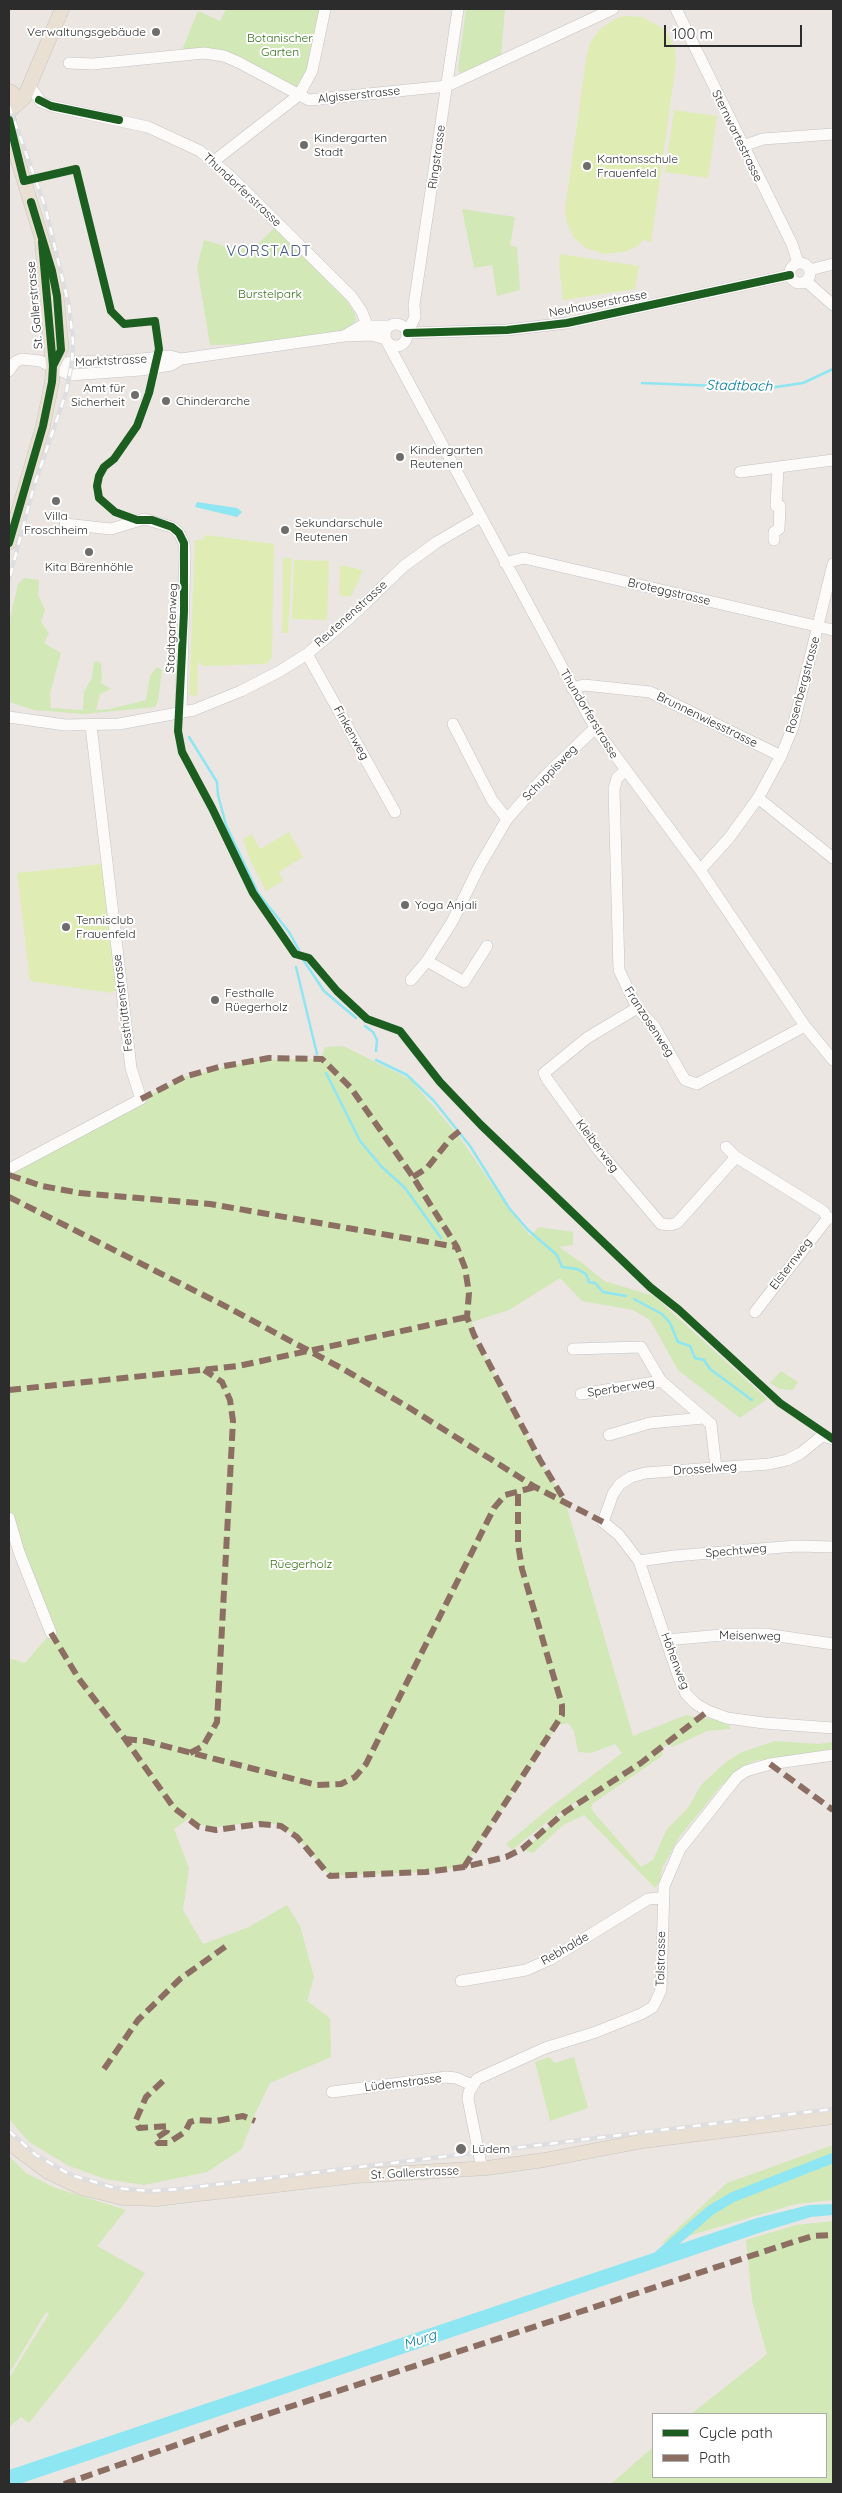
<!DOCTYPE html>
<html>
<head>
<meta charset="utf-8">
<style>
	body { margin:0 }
	#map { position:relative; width:842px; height:2493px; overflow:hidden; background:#ebe6e1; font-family:Quicksand,sans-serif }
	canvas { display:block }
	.frame { position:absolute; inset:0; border:10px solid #2c2c2c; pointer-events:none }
	.legend { position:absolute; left:652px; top:2413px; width:175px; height:65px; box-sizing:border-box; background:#fff; border:1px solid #ababab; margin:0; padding:6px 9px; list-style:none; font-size:15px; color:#2c2c2c }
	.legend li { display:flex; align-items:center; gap:10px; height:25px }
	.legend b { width:25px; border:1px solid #ababab }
	.scale { position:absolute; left:664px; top:25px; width:138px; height:22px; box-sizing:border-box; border:2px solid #2c2c2c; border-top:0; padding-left:6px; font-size:15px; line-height:18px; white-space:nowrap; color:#2c2c2c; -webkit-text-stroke:4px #fff; paint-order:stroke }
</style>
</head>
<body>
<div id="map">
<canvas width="842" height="2493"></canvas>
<div class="frame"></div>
<ul class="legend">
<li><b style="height:6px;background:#1b5e20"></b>Cycle path</li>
<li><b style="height:6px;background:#8d6e63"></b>Path</li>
</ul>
<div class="scale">100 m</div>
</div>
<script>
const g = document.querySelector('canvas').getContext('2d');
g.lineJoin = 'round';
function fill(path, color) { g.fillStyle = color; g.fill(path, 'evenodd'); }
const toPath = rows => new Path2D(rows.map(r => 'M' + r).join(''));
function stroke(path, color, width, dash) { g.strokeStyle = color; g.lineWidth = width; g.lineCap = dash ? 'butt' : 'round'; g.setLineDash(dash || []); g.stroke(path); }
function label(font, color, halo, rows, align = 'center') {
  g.font = font + ' Quicksand,sans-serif'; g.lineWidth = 4; g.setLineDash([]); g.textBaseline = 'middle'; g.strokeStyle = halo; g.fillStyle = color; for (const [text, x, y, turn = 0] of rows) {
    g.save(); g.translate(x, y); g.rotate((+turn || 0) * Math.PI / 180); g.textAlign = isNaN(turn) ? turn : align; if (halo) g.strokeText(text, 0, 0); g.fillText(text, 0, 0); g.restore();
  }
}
fill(toPath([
	[226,9,325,9,299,95,238,62,180,55,198,11,220,21],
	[466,9,505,9,501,56,460,73,458,70],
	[462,209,515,217,510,246,517,247,520,290,497,296,492,265,474,268],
	[274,228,346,300,354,312,356,319,352,327,329,334,258,344,210,345,197,267,204,240,228,247,255,247],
	[24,578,39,580,38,595,45,610,41,622,49,633,44,643,61,653,50,693,51,708,83,710,84,692,92,678,94,662,98,661,101,664,102,674,101,683,111,689,100,694,96,710,110,709,146,700,150,676,157,667,162,670,158,701,155,707,84,714,34,710,9,702,9,623,18,584],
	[343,1046,410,1079,458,1135,509,1209,530,1236,539,1227,573,1232,573,1245,559,1247,585,1265,604,1281,654,1296,767,1399,740,1418,678,1370,650,1320,633,1310,582,1301,560,1278,509,1310,472,1322,474,1335,540,1460,565,1501,633,1736,686,1715,728,1722,730,1729,707,1731,673,1747,668,1744,663,1748,662,1756,592,1804,591,1809,641,1867,653,1860,667,1829,688,1808,701,1785,726,1762,742,1752,775,1741,819,1744,833,1742,833,1749,754,1761,736,1772,720,1787,680,1836,662,1868,660,1881,655,1888,584,1815,563,1825,533,1853,524,1850,562,1815,587,1800,585,1796,551,1819,512,1850,506,1844,552,1806,622,1753,615,1744,591,1753,578,1752,574,1731,568,1723,558,1725,464,1867,425,1872,330,1876,297,1837,281,1826,263,1821,216,1827,201,1825,190,1818,174,1829,189,1868,183,1910,203,1944,249,1927,287,1905,300,1926,314,1977,307,2001,330,2018,331,2057,270,2083,255,2114,242,2149,207,2172,144,2185,105,2179,69,2166,29,2142,9,2119,9,1658,25,1663,51,1633,9,1518,9,1169,184,1077,254,1060,321,1059,325,1047],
	[781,1371,798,1382,793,1390,780,1389,770,1383],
	[549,2057,555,2063,574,2057,588,2108,550,2121,535,2062],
	[833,2145,833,2200,796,2204,661,2244,727,2183],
	[9,2156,26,2173,53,2187,126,2210,97,2246,145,2273,125,2303,29,2423,21,2417,9,2427,9,2378,49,2314,46,2312,9,2374],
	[833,2221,833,2484,611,2484,653,2447,653,2477,826,2477,826,2414,691,2414,767,2354,752,2300,746,2240,796,2225]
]), '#d2e8b7');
fill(toPath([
	[624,16,642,17,664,29,675,48,676,64,651,242,643,240,638,246,624,252,604,254,586,248,574,238,567,223,565,209,587,53,591,41,600,29,615,19],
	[674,110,717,116,708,178,665,172],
	[560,254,639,266,635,289,563,300,559,265],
	[206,535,274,544,272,657,268,663,264,664,204,666,198,662,197,696,189,695,195,540,202,540],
	[283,558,292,558,288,633,282,633],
	[294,560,329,561,327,620,292,619],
	[340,565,363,570,351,597,339,595],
	[289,832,303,857,279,872,283,881,266,891,250,860,243,839,252,834,260,849],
	[102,864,117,989,112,993,30,981,17,873]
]), '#dfedb4');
fill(toPath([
	[197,502,237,508,242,512,237,517,195,507],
	[833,2204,833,2215,811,2217,762,2232,19,2484,9,2484,9,2470,757,2218,809,2205]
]), '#8ee6f2');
stroke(toPath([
	[642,383,769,388,803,383,833,369],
	[189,737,217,782,218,795,226,825,258,893,289,932,299,950],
	[302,958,324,991,356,1018],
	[296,967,317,1054],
	[365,1026,373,1032,377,1040,376,1051],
	[376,1060,407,1075,434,1101,470,1146,509,1208,528,1230,557,1255,562,1267,577,1269,586,1274,589,1282,595,1283,603,1292,626,1296],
	[326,1073,360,1141,381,1166,405,1188,441,1238],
	[634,1299,662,1314,670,1323,678,1342,690,1346,695,1358,704,1360,710,1369,752,1400]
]), '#8ee6f2', 2.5);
stroke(toPath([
	[658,2256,711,2210,733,2197,833,2158]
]), '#8ee6f2', 10);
const minor = toPath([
	[458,9,414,305,415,317,407,333,507,330,567,323,790,275],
	[676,9,792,244,798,263],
	[69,63,93,64,204,53,224,56,238,62,309,100,447,86,613,9],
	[29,85,41,102,51,106,148,127,200,151,229,175,352,297,362,312,371,335],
	[743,146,763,139,833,134],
	[214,161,299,95,312,71,325,9],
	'790 273a10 10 0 1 1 20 0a10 10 0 1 1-20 0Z',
	[810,270,833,264],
	[806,281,833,305],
	'385 335a11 11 0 1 1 22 0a11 11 0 1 1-22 0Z',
	[344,336,361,326,390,326],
	[387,342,595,728,700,870,805,1026,833,1060],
	[53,366,72,362,123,361,170,356,181,359,344,336,371,335,386,339],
	[9,371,15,362,22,359,40,361,70,375,141,370,171,365,181,359],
	[740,472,833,460],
	[65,524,111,529,144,519,172,527,179,533,184,543,185,553,181,713],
	[774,540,774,532,779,529,780,506,776,506,778,468],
	[505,563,524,558,833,630],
	[307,654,395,812],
	[572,688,584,685,650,692,781,756],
	[9,717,65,725,119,724,194,710,241,691,280,671,307,654,351,617,404,566,437,542,480,517],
	[453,724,492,800,507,819],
	[625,771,617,778,614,789,619,970,637,1008,654,1026,685,1080,697,1084,805,1026],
	[758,798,833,858],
	[700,870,729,838,758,798,781,756,793,727,833,564],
	[427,961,464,982,487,946],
	[411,980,427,961,452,922,479,867,507,819,544,777,595,728],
	[637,1008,587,1038,544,1073,547,1079,599,1151,661,1224,670,1225,677,1223,736,1157],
	[726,1147,736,1157,823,1211,828,1218,833,1218],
	[9,1169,141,1099,131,1068,91,726],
	[755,1312,828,1218],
	[573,1349,641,1347,661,1381,711,1424,716,1468],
	[581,1394,661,1381],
	[609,1435,650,1423,703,1418],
	[833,1439,822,1436,801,1453,787,1460,769,1464,645,1473,631,1477,620,1484,613,1494,603,1522,619,1535,639,1561,679,1678,686,1694,696,1704,708,1711,727,1718,764,1723,833,1728],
	[9,1518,19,1552,51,1633],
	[639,1561,674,1556,796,1546,833,1547],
	[666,1640,733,1634,765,1634,833,1644],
	[461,1981,526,1970,551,1959,648,1899,662,1898],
	[332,2092,446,2077,456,2078,472,2085],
	[482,2169,468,2099,469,2092,477,2079,545,2048,596,2032,641,2014,653,2007,661,1990,664,1886,680,1849,737,1777,746,1771,770,1764,833,1755]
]);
const major = toPath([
	[9,91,14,94,16,100,12,109],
	[15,106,24,98,62,9],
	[9,120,18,161,55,281,61,341,61,350,53,366],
	[9,543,43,426,52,382,53,366,42,242],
	[9,2143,48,2172,82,2188,123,2198,156,2199,355,2176,487,2168,544,2160,643,2141,833,2117]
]);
stroke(minor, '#c4c3c3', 12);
stroke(major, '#c6c4c2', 15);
stroke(minor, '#fcfbfa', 11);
stroke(major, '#e9e0d3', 14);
const rail = toPath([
	[9,106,45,206,69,306,73,341,72,362,66,393,34,486,9,580],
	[9,2131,36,2155,71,2175,115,2188,149,2191,180,2189,833,2109]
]);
stroke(rail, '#dedee0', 4.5);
stroke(rail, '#fff', 2.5, [8]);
stroke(toPath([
	[141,1099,184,1077,219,1067,269,1058,322,1059,351,1088,413,1177,457,1247,465,1268,469,1293,467,1317,474,1335,540,1460,565,1501],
	[9,1175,42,1186,80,1193,210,1204,457,1247],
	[413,1177,427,1168,451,1138,461,1130],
	[9,1197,229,1308,343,1369,408,1407,535,1487,603,1522],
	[9,1390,238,1366,467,1317],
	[51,1633,79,1679,125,1739,174,1808,199,1827,216,1830,260,1824,281,1826,297,1837,330,1876,426,1872,464,1867,506,1857,522,1849,565,1812,641,1763,708,1711],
	[125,1739,145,1741,317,1785,341,1784,355,1777,366,1764,494,1508,505,1495,535,1487],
	[190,1753,203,1746,217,1722,233,1421,230,1400,222,1382,204,1370],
	[770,1764,833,1810],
	[464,1867,562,1715,562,1705,522,1569,518,1544,518,1491],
	[104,2069,138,2020,180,1979,229,1944],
	[163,2081,146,2097,136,2120,139,2128,168,2126,167,2131,155,2139,158,2143,168,2143,185,2132,190,2122,197,2120,216,2121,243,2116,255,2121],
	[64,2484,228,2427,787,2244,813,2236,833,2235]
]), '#8d6e63', 6, [12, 6]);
stroke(toPath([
	[39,100,51,106,119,120],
	[9,120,24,181,76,169,111,311,124,324,155,321,159,349,149,393,137,426,114,459,104,467,99,476,97,486,99,498,115,512,137,520,152,520,172,527,179,533,184,543,184,612,178,731,182,752,212,808,253,893,295,954,309,958,337,991,367,1019,400,1031,440,1082,481,1125,650,1287,679,1310,780,1403,833,1439],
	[31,202,52,271,57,296,61,350,53,366],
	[407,333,507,330,567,323,790,275],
	[9,543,43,426,52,382,53,366,42,242]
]), '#1b5e20', 8);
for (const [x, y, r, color] of [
	[156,32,5,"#6f6d6b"],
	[304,145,5,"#6f6d6b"],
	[587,166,5,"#6f6d6b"],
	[135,395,5,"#6f6d6b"],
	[166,401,5,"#6f6d6b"],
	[400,457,5,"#6f6d6b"],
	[56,501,5,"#6f6d6b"],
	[285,530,5,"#6f6d6b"],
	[89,552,5,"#6f6d6b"],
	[405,905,5,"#6f6d6b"],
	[66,927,5,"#6f6d6b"],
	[215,1000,5,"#6f6d6b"],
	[461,2149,6,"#6f6d6b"]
]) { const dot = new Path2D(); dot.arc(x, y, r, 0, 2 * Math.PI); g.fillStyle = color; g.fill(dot); stroke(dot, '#fff', 2); }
label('12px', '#2c2c2c', '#fff', [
	["Verwaltungsgebäude",146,32,"right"],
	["Kindergarten",314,138],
	["Stadt",314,152],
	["Kantonsschule",597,159],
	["Frauenfeld",597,173],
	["Amt für",125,388,"right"],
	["Sicherheit",125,402,"right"],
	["Chinderarche",176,401],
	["Kindergarten",410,450],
	["Reutenen",410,464],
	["Villa",56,516,"center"],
	["Froschheim",56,530,"center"],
	["Sekundarschule",295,523],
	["Reutenen",295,537],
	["Kita Bärenhöhle",89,567,"center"],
	["Yoga Anjali",415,905],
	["Tennisclub",76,920],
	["Frauenfeld",76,934],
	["Festhalle",225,993],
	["Rüegerholz",225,1007],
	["Lüdem",472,2149]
], 'left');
label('12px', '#337113', '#fff', [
	["Botanischer",280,38],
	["Garten",280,52],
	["Burstelpark",270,294],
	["Rüegerholz",301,1564]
]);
label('12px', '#2c2c2c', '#fff', [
	["Algisserstrasse",359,95,-6],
	["Sternwartestrasse",737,136,64],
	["Ringstrasse",437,157,-82],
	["Thundorferstrasse",242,190,43],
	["Neuhauserstrasse",598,304,-11],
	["St. Gallerstrasse",35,305,-95],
	["Marktstrasse",111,361,-3],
	["Broteggstrasse",669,592,13],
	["Reutenenstrasse",351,614,-42],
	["Stadtgartenweg",172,628,-88],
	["Rosenbergstrasse",803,685,-75],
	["Thundorferstrasse",589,714,59],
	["Brunnenwiesstrasse",707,720,26],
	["Finkenweg",351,733,61],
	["Schuppisweg",550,773,-46],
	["Festhüttenstrasse",123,1003,-97],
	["Franzosenweg",649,1022,57],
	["Kleiberweg",597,1146,53],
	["Elsternweg",791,1264,-53],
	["Sperberweg",621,1388,-9],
	["Drosselweg",705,1469,-4],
	["Spechtweg",736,1551,-5],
	["Meisenweg",750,1636,1],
	["Höhenweg",675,1661,69],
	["Rebhalde",565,1949,-30],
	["Talstrasse",661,1959,-89],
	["Lüdemstrasse",403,2083,-7],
	["St. Gallerstrasse",415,2173,-3]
]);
label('italic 14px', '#027b9c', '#fff', [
	["Stadtbach",739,386,1],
	["Murg",420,2340,-19]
]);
g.letterSpacing = '1px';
label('15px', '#475981', '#fff', [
	["VORSTADT",269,251]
]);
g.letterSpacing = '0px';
</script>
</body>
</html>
